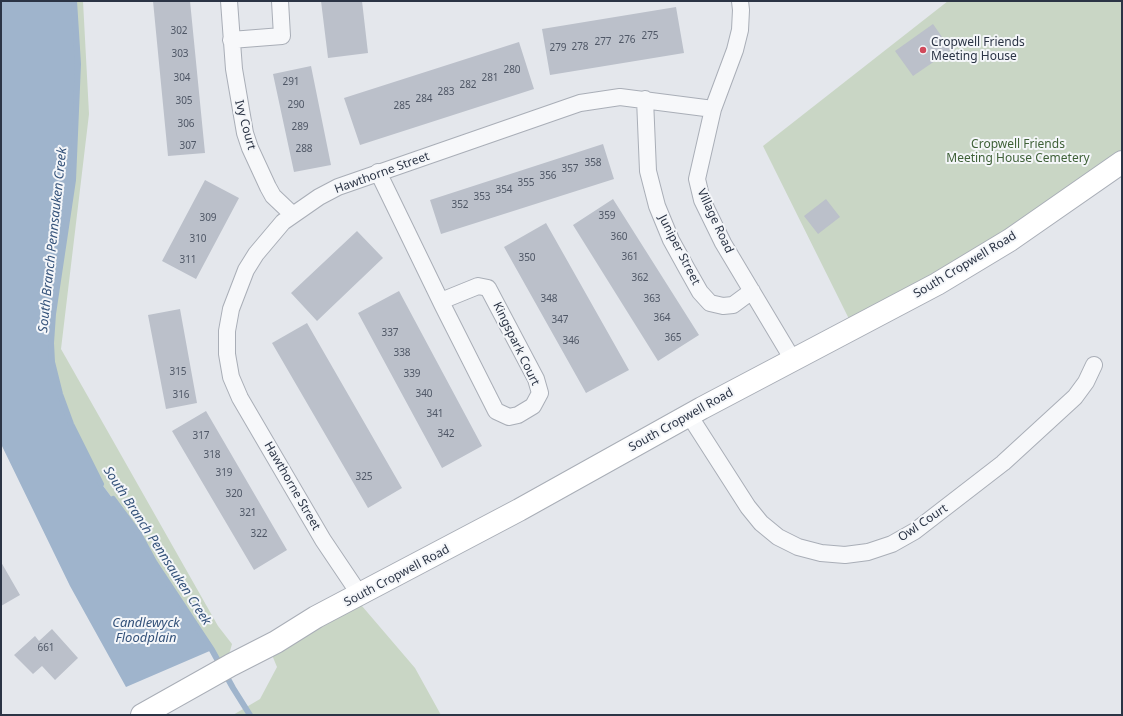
<!DOCTYPE html>
<html>
<head>
<meta charset="utf-8">
<style>
	body { margin:0 }
	#map { position:relative; width:1123px; height:716px; overflow:hidden; background:#e4e7ec; font-family:"Noto Sans",sans-serif }
	canvas { display:block }
	.frame { position:absolute; inset:0; border:2px solid #2b3445; pointer-events:none }
</style>
</head>
<body>
<div id="map">
<canvas width="1123" height="716"></canvas>
<div class="frame"></div>
</div>
<script>
const g = document.querySelector('canvas').getContext('2d');
g.lineJoin = 'round';
function fill(path, color) { g.fillStyle = color; g.fill(path, 'evenodd'); }
const toPath = rows => new Path2D(rows.map(r => 'M' + r).join(''));
function stroke(path, color, width, dash) { g.strokeStyle = color; g.lineWidth = width; g.lineCap = dash ? 'butt' : 'round'; g.setLineDash(dash || []); g.stroke(path); }
function label(font, color, halo, rows, align = 'center') {
  g.font = font + ' "Noto Sans",sans-serif'; g.lineWidth = 4; g.setLineDash([]); g.textBaseline = 'middle'; g.strokeStyle = halo; g.fillStyle = color; for (const [text, x, y, turn = 0] of rows) {
    g.save(); g.translate(x, y); g.rotate((+turn || 0) * Math.PI / 180); g.textAlign = isNaN(turn) ? turn : align; if (halo) g.strokeText(text, 0, 0); g.fillText(text, 0, 0); g.restore();
  }
}
fill(toPath([
	[74,1,83,1,89,114,61,349,218,626,232,644,224,672,179,598,154,562,139,534,101,483,71,424,60,394,52,362,51,343,53,314,73,180,78,64],
	[948,1,1122,1,1122,162,853,327,763,146],
	[356,599,415,668,441,715,233,715,260,699,277,667,267,643]
]), '#c9d6c5');
fill(toPath([
	[1,1,74,1,78,64,73,180,53,314,51,343,52,362,60,394,71,424,101,483,139,534,154,562,212,650,126,687,70,586,1,444]
]), '#9fb4cc');
stroke(toPath([
	[74,1,78,64,73,180,53,314,51,343,52,362,60,394,71,424,101,484],
	[113,499,139,534,154,562,212,650,233,688,250,715]
]), '#9fb4cc', 6);
fill(toPath([
	[153,1,190,1,205,153,168,156],
	[321,1,362,1,368,53,328,58],
	[676,7,684,53,550,75,542,29],
	[933,24,951,50,913,76,895,51],
	[519,42,534,89,360,145,344,98],
	[311,66,331,165,294,172,273,74],
	[603,144,614,179,441,234,430,200],
	[205,180,239,198,196,279,162,261],
	[613,199,699,335,658,361,573,225],
	[826,199,840,217,818,234,804,216],
	[546,223,629,370,586,393,504,247],
	[357,231,383,258,317,321,291,293],
	[399,291,482,446,442,468,358,313],
	[180,309,197,403,166,409,148,315],
	[307,323,402,488,368,508,272,343],
	[206,411,287,550,254,570,172,431],
	[1,562,20,595,1,606],
	[52,629,78,658,55,680,42,666,33,674,14,655,35,636,39,641]
]), '#bbc0ca');
const street = toPath([
	[229,1,234,69,245,133,250,148,268,187,273,196,293,215],
	[740,1,741,10,740,30,735,50,713,109,697,179,702,200,723,243,793,360],
	[231,40,282,36,280,1],
	[645,99,648,171,657,206,671,240,687,269,700,292,710,303,723,306,733,305,752,291],
	[378,172,443,306,496,411,509,417,518,415,533,406,540,393,536,379,488,288,478,286,441,301],
	[689,415,748,507,761,523,778,537,798,547,821,553,845,555,868,552,892,544,915,531,1003,463,1075,397,1086,382,1094,365],
	[360,595,323,540,240,398,231,377,227,354,227,331,231,309,246,270,256,254,283,222,319,197,338,187,580,103,620,97,713,109]
]);
const secondary = toPath([
	[142,715,231,665,276,642,316,617,519,510,702,408,937,284,1010,240,1122,162]
]);
stroke(street, '#a9aeb7', 18);
stroke(secondary, '#a9aeb7', 24);
stroke(street, '#f7f8fa', 16);
stroke(secondary, '#fff', 22);
for (const [x, y, r, color] of [
	[923,50,4,"#d1495b"]
]) { const dot = new Path2D(); dot.arc(x, y, r, 0, 2 * Math.PI); g.fillStyle = color; g.fill(dot); stroke(dot, '#f4f6f9', 1.5); }
label('10px', '#4f5766', null, [
	["302",179,31],
	["275",650,36],
	["276",627,40],
	["277",603,42],
	["278",580,47],
	["279",558,48],
	["303",180,54],
	["280",512,70],
	["304",182,78],
	["281",490,78],
	["291",291,82],
	["282",468,85],
	["283",446,92],
	["284",424,99],
	["305",184,101],
	["290",296,105],
	["285",402,106],
	["306",186,124],
	["289",300,127],
	["307",188,146],
	["288",304,149],
	["358",593,163],
	["357",570,169],
	["356",548,176],
	["355",526,183],
	["354",504,190],
	["353",482,197],
	["352",460,205],
	["359",607,216],
	["309",208,218],
	["360",619,237],
	["310",198,239],
	["361",630,257],
	["350",527,258],
	["311",188,260],
	["362",640,278],
	["348",549,299],
	["363",652,299],
	["364",662,318],
	["347",560,320],
	["337",390,333],
	["365",673,338],
	["346",571,341],
	["338",402,353],
	["315",178,372],
	["339",412,374],
	["340",424,394],
	["316",181,395],
	["341",435,414],
	["342",446,434],
	["317",201,436],
	["318",212,455],
	["319",224,473],
	["325",364,477],
	["320",234,494],
	["321",248,513],
	["322",259,534],
	["661",46,648]
]);
label('12px', '#2b3445', '#f4f6f9', [
	["Cropwell Friends",931,43],
	["Meeting House",931,57]
], 'left');
label('12px', '#2b3445', '#f4f6f9', [
	["Ivy Court",245,125,75],
	["Hawthorne Street",382,173,-20],
	["Village Road",715,221,65],
	["Juniper Street",679,250,63],
	["South Cropwell Road",965,265,-31],
	["Kingspark Court",516,344,64],
	["South Cropwell Road",681,420,-29],
	["Hawthorne Street",292,486,60],
	["Owl Court",923,523,-34],
	["South Cropwell Road",397,576,-28]
]);
label('12px', '#3f6138', '#f4f6f9', [
	["Cropwell Friends",1018,145],
	["Meeting House Cemetery",1018,159]
]);
label('italic 13px', '#34527a', '#f4f6f9', [
	["South Branch Pennsauken Creek",53,240,-84],
	["South Branch Pennsauken Creek",157,546,57],
	["Candlewyck",146,623],
	["Floodplain",146,638]
]);
</script>
</body>
</html>
